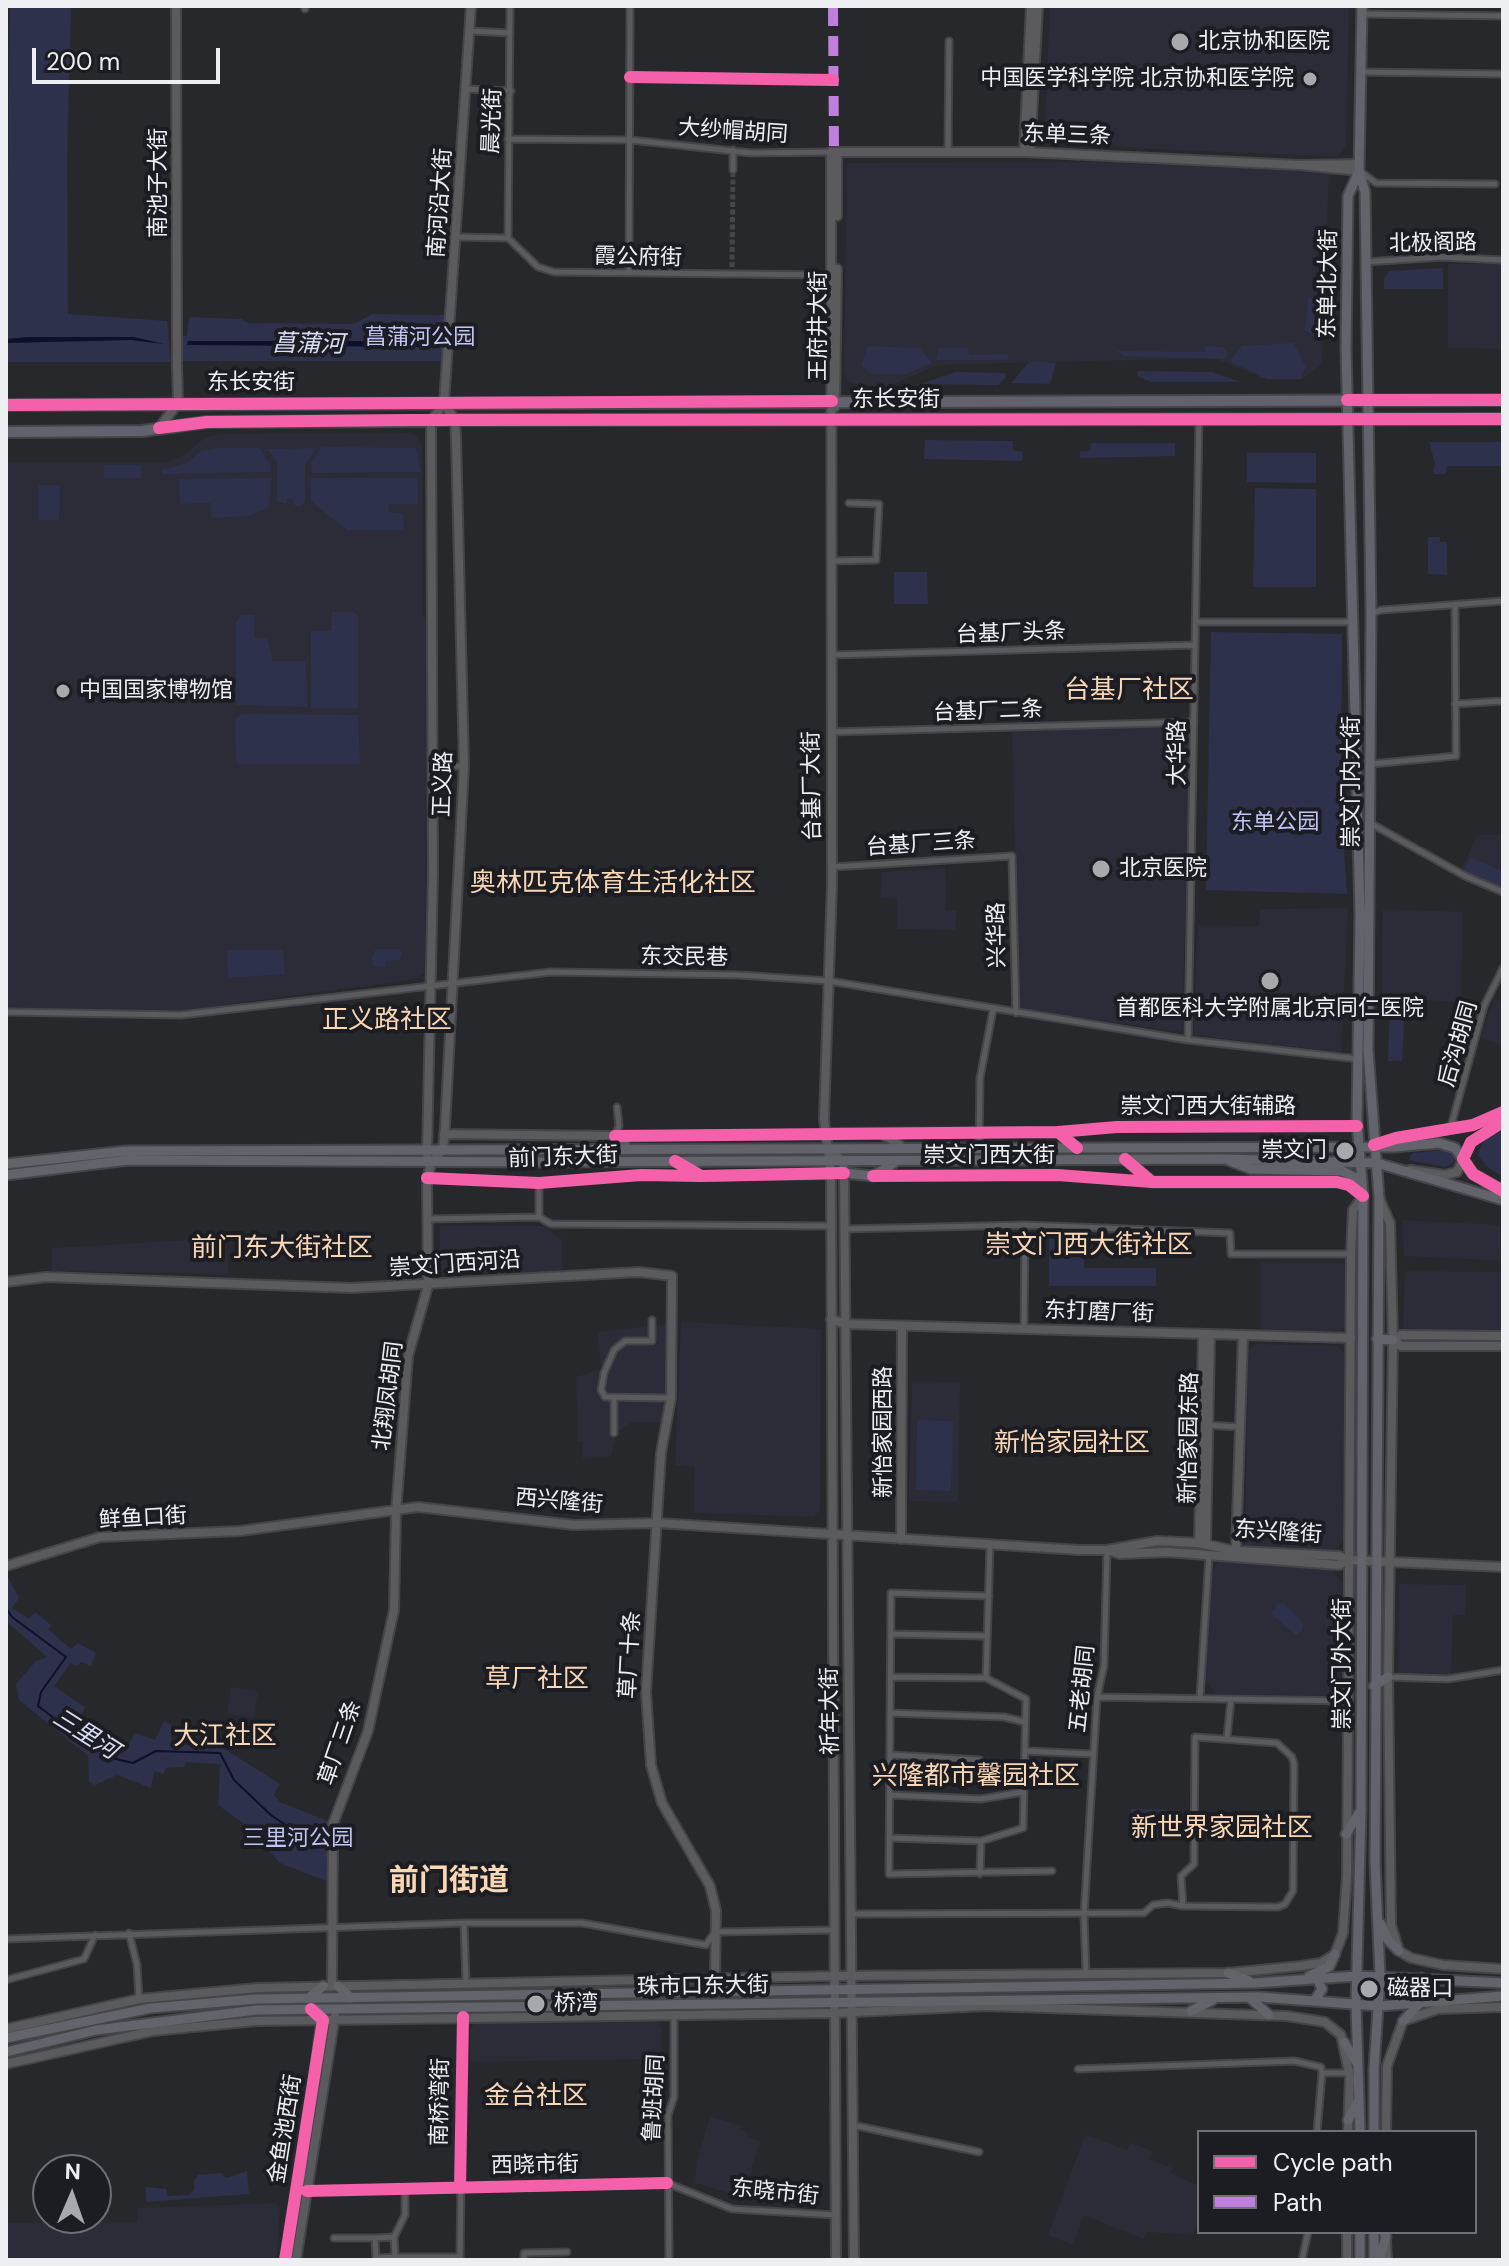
<!DOCTYPE html>
<html>
<head>
<meta charset="utf-8">
<style>
	body { margin:0 }
	#map { position:relative; width:1509px; height:2266px; overflow:hidden; background:#27282c; font-family:"DM Sans",sans-serif }
	canvas { display:block }
	.frame { position:absolute; inset:0; border:8px solid #eeeff3; pointer-events:none }
	.legend { position:absolute; left:1197px; top:2130px; width:280px; height:104px; box-sizing:border-box; background:#1c1d23; border:2px solid #707176; margin:0; padding:10px 14px; list-style:none; font-size:24px; color:#eeeff3 }
	.legend li { display:flex; align-items:center; gap:16px; height:40px }
	.legend b { width:40px; border:2px solid #707176 }
	.north { position:absolute; left:32px; top:2154px; width:80px; height:80px; box-sizing:border-box; background:#1c1d23; border:2px solid #707176; border-radius:50%; rotate:2deg; font-size:22px; font-weight:700; line-height:32px; text-align:center; color:#eeeff3 }
	.north::after { content:''; display:block; margin:auto; width:28px; height:36px; background:#a8a9ad; clip-path:polygon(50% 0,100% 100%,50% 72%,0 100%) }
	.scale { position:absolute; left:32px; top:48px; width:188px; height:36px; box-sizing:border-box; border:4px solid #eeeff3; border-top:0; padding-left:10px; font-size:24px; line-height:28px; white-space:nowrap; color:#eeeff3; -webkit-text-stroke:6px #1c1d23; paint-order:stroke }
</style>
</head>
<body>
<div id="map">
<canvas width="1509" height="2266"></canvas>
<div class="frame"></div>
<ul class="legend">
<li><b style="height:10px;background:#f560ab"></b>Cycle path</li>
<li><b style="height:10px;background:#c07fdc"></b>Path</li>
</ul>
<div class="north">N</div>
<div class="scale">200 m</div>
</div>
<script>
const g = document.querySelector('canvas').getContext('2d');
g.lineJoin = 'round';
function fill(path, color) { g.fillStyle = color; g.fill(path, 'evenodd'); }
const toPath = rows => new Path2D(rows.map(r => 'M' + r).join(''));
function stroke(path, color, width, dash) { g.strokeStyle = color; g.lineWidth = width; g.lineCap = dash ? 'butt' : 'round'; g.setLineDash(dash || []); g.stroke(path); }
function label(font, color, halo, rows, align = 'center') {
  g.font = font + ' "DM Sans","Noto Sans SC",sans-serif'; g.lineWidth = 8; g.setLineDash([]); g.textBaseline = 'middle'; g.strokeStyle = halo; g.fillStyle = color; for (const [text, x, y, turn = 0] of rows) {
    g.save(); g.translate(x, y); g.rotate((+turn || 0) * Math.PI / 180); g.textAlign = isNaN(turn) ? turn : align; if (halo) g.strokeText(text, 0, 0); g.fillText(text, 0, 0); g.restore();
  }
}
fill(toPath([
	[1050,6,1349,6,1346,146,1338,157,1065,145,1044,137],
	[1089,162,1329,172,1322,364,1301,380,1262,378,1214,358,938,365,884,388,849,383,844,371,847,163],
	[1448,264,1503,264,1503,349,1448,348],
	[410,433,418,436,422,446,423,617,429,618,425,972,416,979,181,1011,6,1008,6,462,168,462,182,456,206,437,221,434],
	[1191,726,1182,1032,1020,1009,1012,729],
	[1477,835,1503,835,1503,890,1461,871],
	[945,868,946,910,957,911,955,930,897,929,897,899,880,898,882,872],
	[1348,908,1341,1052,1193,1035,1198,925,1259,926,1260,909],
	[1383,909,1463,912,1461,1002,1382,998],
	[1495,999,1503,1002,1503,1046,1480,1037],
	[1402,1220,1500,1225,1502,1261,1404,1256],
	[440,1226,544,1226,562,1240,562,1271,439,1275],
	[226,1238,229,1274,52,1271,52,1248],
	[1261,1262,1346,1263,1347,1325,1340,1331,1261,1331],
	[1405,1271,1503,1272,1503,1331,1403,1330],
	[681,1322,821,1329,820,1510,814,1517,694,1513,695,1467,675,1465],
	[667,1324,664,1422,632,1422,617,1432,611,1456,583,1459,583,1442,578,1441,576,1377,601,1369,598,1332],
	[1257,1344,1338,1346,1345,1354,1343,1541,1334,1550,1334,1574,1342,1582,1340,1689,1333,1696,1216,1694,1204,1679,1211,1574,1218,1562,1245,1543,1248,1350],
	[912,1381,960,1382,958,1502,909,1501],
	[1399,1584,1466,1585,1465,1615,1453,1615,1451,1675,1398,1676],
	[231,1687,258,1691,254,1718,227,1714],
	[653,2019,661,2026,662,2059,470,2062,470,2028,478,2020],
	[710,2116,741,2126,740,2130,748,2132,747,2137,760,2141,743,2197,695,2183,697,2161],
	[1085,2135,1127,2150,1130,2143,1152,2151,1149,2159,1173,2168,1171,2173,1199,2186,1199,2216,1193,2235,1147,2232,1144,2239,1084,2215,1073,2245,1048,2235],
	[275,2203,280,2207,277,2260,6,2260,6,2223,138,2222,138,2208]
]), '#2b2c37');
fill(toPath([
	[10,6,71,6,67,159,68,314,167,321,171,362,6,362],
	[1443,268,1443,289,1384,289,1384,278,1390,271],
	[1308,298,1325,298,1324,338,1305,331],
	[372,314,445,315,441,361,182,361,182,336,187,336,189,317,241,319,248,323,354,324],
	[1294,343,1306,368,1300,379,1267,379,1230,361,1242,346],
	[868,346,919,348,932,363,906,374,870,374,861,365],
	[1204,346,1223,347,1228,353,1226,359,1124,356,1116,351,1206,352],
	[939,348,968,348,969,355,1009,354,1007,360,936,360],
	[1030,361,1056,363,1050,384,1011,383],
	[1138,371,1212,372,1241,382,1151,382,1138,376],
	[955,372,1005,373,1006,377,998,385,921,384],
	[925,440,1013,441,1013,450,1023,452,1022,461,924,459],
	[1429,442,1503,442,1503,466,1447,466,1446,474,1433,474,1435,464],
	[1091,443,1175,443,1175,456,1080,458,1080,451,1090,451],
	[322,447,416,448,421,472,312,473,311,463],
	[217,448,259,448,270,464,271,472,162,474,162,470,187,463,201,451],
	[316,448,305,465,305,502,300,506,294,505,293,499,287,499,287,504,277,502,277,462,267,449],
	[1247,453,1316,453,1316,483,1247,482],
	[104,465,141,465,142,478,104,478],
	[272,478,268,508,248,516,211,518,210,503,180,504,179,479],
	[417,478,418,504,388,504,389,512,403,514,404,530,347,530,311,501,310,479,313,478],
	[38,485,60,485,59,520,38,520],
	[1255,488,1316,489,1316,587,1253,587],
	[1428,537,1440,537,1440,542,1447,542,1447,575,1428,574],
	[894,572,927,572,928,604,894,604],
	[332,612,354,612,358,616,358,708,311,708,311,631,331,631],
	[241,615,254,615,254,638,267,638,273,661,306,661,307,707,236,705,236,622],
	[1211,632,1342,634,1341,806,1347,894,1206,890],
	[242,714,358,715,360,764,239,764,236,761,235,720],
	[1471,857,1503,872,1500,889,1463,871],
	[376,949,400,949,402,954,399,960,385,961,386,967,378,968,373,965,372,957],
	[227,950,283,950,285,974,228,978],
	[1390,1006,1405,1007,1402,1061,1388,1061],
	[1503,1131,1503,1177,1486,1166,1478,1155,1484,1139],
	[1446,1150,1453,1154,1454,1161,1446,1167,1409,1160,1412,1153],
	[1049,1239,1084,1239,1084,1268,1156,1268,1156,1286,1049,1286],
	[917,1420,953,1421,951,1491,916,1490],
	[8,1577,19,1598,12,1608,29,1619,35,1612,51,1625,49,1630,71,1649,78,1643,96,1653,91,1666,81,1662,77,1666,71,1663,54,1686,85,1707,79,1723,101,1737,100,1744,123,1754,135,1733,155,1740,164,1721,171,1725,171,1744,223,1748,280,1784,274,1795,280,1802,327,1821,329,1882,280,1863,247,1826,218,1805,220,1764,186,1762,185,1767,166,1768,164,1774,154,1771,151,1788,117,1775,95,1785,89,1782,88,1756,19,1700,16,1684,36,1661,47,1657,6,1621],
	[1284,1603,1303,1623,1302,1630,1296,1635,1271,1614,1277,1604],
	[1131,1809,1180,1810,1180,1837,1128,1837],
	[247,2171,249,2194,146,2202,146,2187,166,2189,168,2196,188,2195,194,2190,194,2181,198,2175,222,2173,226,2178]
]), '#2e314b');
fill(toPath([
	[28,337,134,337,164,344,131,340,6,343,6,339],
	[204,341,397,341,430,347,187,345,188,341]
]), '#0e0f28');
stroke(toPath([
	[6,1608,12,1617,66,1657,41,1692,38,1706,90,1745,116,1759,133,1763,156,1751,220,1753,234,1780,272,1816,320,1847]
]), '#0e0f28', 2);
stroke(toPath([
	[732,267,733,170]
]), '#45464a', 5, [5, 2.5]);
const street = toPath([
	[305,9,305,6],
	[1363,14,1503,16],
	[470,31,510,33],
	[1361,72,1503,74],
	[468,89,511,91],
	[508,139,631,140,751,153,833,152],
	[948,151,949,41],
	[733,170,733,150],
	[1360,171,1376,183,1495,184],
	[457,237,508,238,538,267,554,272,831,275],
	[508,238,510,6],
	[1365,262,1442,257,1503,260],
	[629,273,630,6],
	[831,561,876,560,879,504,849,503],
	[1371,613,1382,610,1503,601],
	[1196,622,1352,622],
	[831,655,1194,645],
	[1455,704,1503,701],
	[831,732,1194,722],
	[1371,764,1456,756,1455,607],
	[433,767,464,766],
	[1370,823,1465,876,1503,892],
	[832,867,1012,856,1016,1013],
	[6,1012,181,1015,551,972,739,975,829,981,1188,1040,1358,1059],
	[1188,1040,1199,419],
	[1450,1130,1484,1006,1503,968],
	[615,1136,619,1126,617,1107],
	[979,1147,980,1078,993,1010],
	[539,1183,539,1217,551,1224,830,1226],
	[428,1219,539,1217],
	[844,1229,1025,1225,1230,1233,1231,1254,1350,1254],
	[652,1320,652,1341,625,1341,614,1350,604,1373,601,1390,605,1397,670,1398],
	[1024,1328,1025,1225],
	[1206,1425,1240,1427],
	[614,1433,614,1397],
	[989,1596,891,1593,889,1874,1052,1871],
	[891,1634,986,1636],
	[1389,1677,1448,1679,1503,1670],
	[986,1678,990,1545],
	[1097,1697,1347,1701],
	[1200,1697,1209,1556],
	[890,1713,1004,1717,1025,1722],
	[1227,1738,1231,1699],
	[1025,1751,1093,1754],
	[891,1755,980,1760],
	[890,1795,981,1799,1023,1792],
	[889,1838,981,1841,1023,1828,1026,1699,986,1678,892,1677],
	[980,1874,981,1841],
	[851,1914,1144,1913,1153,1905,1168,1903,1183,1906,1278,1907,1285,1904,1293,1891,1294,1764,1292,1757,1277,1743,1195,1737,1194,1864,1181,1876,1183,1906],
	[464,1923,466,1984],
	[129,1933,137,1965,139,1999],
	[6,1939,464,1923,582,1923,706,1945,715,1932,833,1930],
	[1086,1974,1084,1915,1097,1697,1104,1666,1107,1550],
	[6,1980,84,1959,95,1935],
	[1078,2069,1294,2061,1321,2067,1322,2073],
	[853,2125,979,2152],
	[1317,2132,1322,2073,1349,2073],
	[308,2191,667,2183,732,2209,835,2215],
	[394,2237,405,2215,405,2189],
	[334,2238,375,2238],
	[395,2257,460,2257],
	[376,2258,395,2257,394,2237,375,2238,376,2260],
	[460,2260,463,2017],
	[524,2260,524,2253,567,2252],
	[669,2260,668,2115,674,2097,674,2015],
	[1302,2260,1308,2232]
]);
const secondary = toPath([
	[176,6,177,361],
	[831,152,832,884,824,1119,831,1174,836,2260],
	[834,152,1024,152,1299,165,1359,164],
	[837,152,837,216],
	[1024,152,1031,6],
	[1030,152,1038,6],
	[1300,165,1359,171],
	[444,403,471,6],
	[835,407,837,269],
	[159,428,178,403,177,364],
	[826,1133,1058,1132,1077,1148],
	[881,1133,905,1149],
	[444,1134,615,1136,630,1150],
	[1374,1145,1396,1138,1473,1125,1503,1112],
	[829,1150,843,1161,844,1173,854,2260],
	[427,1154,433,872,431,421,444,403],
	[677,1162,701,1176,835,1174],
	[1410,1170,1445,1175,1457,1172,1471,1142,1503,1122],
	[1379,1198,1390,1223,1393,1340,1388,1677,1391,1925,1399,1951,1411,1958,1443,1965,1503,1969],
	[6,1282,46,1277,351,1288,639,1272,672,1276,671,1398,661,1453,646,1692,651,1765,662,1803,710,1886,716,1911,715,1979],
	[831,1319,845,1324,1351,1338],
	[1393,1340,1401,1346,1503,1346],
	[1393,1340,1401,1335,1503,1336],
	[901,1539,902,1326],
	[1199,1543,1203,1334],
	[1206,1543,1210,1334],
	[1107,1550,1120,1554,1167,1552,1339,1565,1348,1560],
	[1236,1551,1243,1335],
	[6,1566,100,1537,240,1531,418,1507,574,1525,657,1523,1079,1550,1107,1550,1157,1541,1199,1543,1236,1551,1339,1556,1348,1560,1503,1567],
	[332,1986,333,1824,368,1731,394,1610,396,1512,408,1356,428,1286,427,1178,432,1161,443,1150,445,1128,464,766,456,438,455,420,444,403],
	[6,2029,139,1999,257,1988,834,1976,1228,1973,1301,1966,1321,1963,1335,1954,1343,1933,1347,1875,1351,1254,1353,1210,1363,1196],
	[6,2064,153,2031,256,2021,834,2013,986,2006,1287,2016,1325,2022,1341,2035,1350,2077,1348,2132],
	[1386,2132,1387,2066,1403,2021,1438,2009,1503,2007],
	[1386,2241,1387,2260],
	[285,2260,301,2177,322,2016],
	[296,2260,335,2016],
	[1347,2260,1347,2232]
]);
const primary = toPath([
	[1362,6,1359,171,1365,192,1371,613,1368,1050,1379,1197,1375,1862,1380,1976,1374,2069,1374,2132],
	[1359,171,1348,196,1346,348,1360,915,1357,1121,1363,1196,1361,1810,1356,2004,1360,2132],
	[431,421,455,420],
	[1125,1159,1152,1182,1337,1182,1349,1185,1363,1196],
	[1230,1161,1251,1169,1342,1171,1362,1181],
	[6,1164,126,1151,1394,1147,1439,1143,1455,1148,1473,1174,1503,1191],
	[844,1173,873,1176,894,1163],
	[6,1175,128,1160,540,1162,1221,1159,1377,1163,1503,1200],
	[1377,1339,1393,1340],
	[1374,1686,1388,1677],
	[1346,1834,1359,1813],
	[1381,1924,1388,1940,1399,1951],
	[1228,1973,1249,1981],
	[1309,1976,1329,1967,1335,1954],
	[715,1979,740,1991],
	[338,1986,351,1998],
	[309,1998,323,1986],
	[1250,1998,1269,2015],
	[1315,2000,1322,1989,1317,1978],
	[1191,2011,1213,2000],
	[1403,2021,1422,2001,1415,1986,1422,1978],
	[6,2038,151,2008,257,1999,1256,1983,1357,1976,1503,1983],
	[1344,2042,1357,2063],
	[6,2052,96,2030,256,2010,1259,1997,1380,2006,1503,1996],
	[1348,2120,1358,2101],
	[1360,2260,1360,2232],
	[1374,2260,1374,2232],
	[1379,2260,1386,2237,1384,2232]
]);
const highway = toPath([
	[6,405,1503,400],
	[455,420,1503,419],
	[6,432,142,431,207,422,431,421]
]);
stroke(street, '#454549', 9);
stroke(secondary, '#454549', 12);
stroke(primary, '#454549', 13);
stroke(highway, '#454549', 14);
stroke(street, '#5b5b5e', 5);
stroke(secondary, '#5b5b5e', 8);
stroke(primary, '#62636b', 9);
stroke(highway, '#61626d', 10);
stroke(toPath([
	[833,6,834,152]
]), '#c07fdc', 10, [20, 10]);
stroke(toPath([
	[630,77,833,80],
	[1347,400,1503,400],
	[6,405,832,401],
	[159,428,207,422,409,420,1503,419],
	[1498,1125,1471,1142,1463,1159,1473,1174,1503,1191],
	[1058,1132,1117,1127,1357,1126],
	[615,1136,1058,1132,1077,1148],
	[1374,1145,1396,1138,1473,1125,1503,1112],
	[1125,1159,1152,1182,1337,1182,1349,1185,1363,1196],
	[675,1161,701,1176,844,1173],
	[873,1176,1057,1175,1152,1182],
	[427,1178,539,1183,641,1175,701,1176],
	[460,2188,463,2017],
	[307,2191,667,2183],
	[285,2260,323,2020,311,2009]
]), '#f560ab', 12);
for (const [x, y, r, color] of [
	[1180,42,10,"#a8a9ad"],
	[1310,79,8,"#a8a9ad"],
	[63,691,8,"#a8a9ad"],
	[1101,869,10,"#a8a9ad"],
	[1270,981,10,"#a8a9ad"],
	[1345,1151,10,"#a8a9ad"],
	[1369,1989,10,"#a8a9ad"],
	[536,2004,10,"#a8a9ad"]
]) { const dot = new Path2D(); dot.arc(x, y, r, 0, 2 * Math.PI); g.fillStyle = color; g.fill(dot); stroke(dot, '#1c1d23', 3); }
label('22px', '#eeeff3', '#1c1d23', [
	["北京协和医院",1198,42],
	["中国医学科学院 北京协和医学院",1294,79,"right"],
	["中国国家博物馆",79,691],
	["北京医院",1119,869],
	["首都医科大学附属北京同仁医院",1270,1009,"center"],
	["崇文门",1327,1151,"right"],
	["磁器口",1387,1989],
	["桥湾",554,2004]
], 'left');
label('22px', '#eeeff3', '#1c1d23', [
	["晨光街",493,121,-88],
	["大纱帽胡同",733,132,4],
	["东单三条",1067,136,2],
	["南池子大街",159,183,-90],
	["南河沿大街",441,203,-86],
	["北极阁路",1433,244,-1],
	["霞公府街",638,258,1],
	["东单北大街",1329,284,-89],
	["王府井大街",819,326,-90],
	["东长安街",251,383],
	["东长安街",896,400],
	["台基厂头条",1011,634,-2],
	["台基厂二条",988,712,-2],
	["大华路",1178,753,-90],
	["崇文门内大街",1352,782,-90],
	["正义路",444,784,-88],
	["台基厂大街",813,786,-91],
	["台基厂三条",921,845,-4],
	["兴华路",998,935,-91],
	["东交民巷",684,958,1],
	["后沟胡同",1459,1044,-74],
	["崇文门西大街辅路",1208,1107],
	["崇文门西大街",989,1156],
	["前门东大街",563,1158,-2],
	["崇文门西河沿",455,1265,-4],
	["东打磨厂街",1099,1313,2],
	["北翔凤胡同",389,1396,-83],
	["新怡家园西路",884,1432,-90],
	["新怡家园东路",1190,1438,-89],
	["西兴隆街",559,1502,5],
	["鲜鱼口街",143,1519,-3],
	["东兴隆街",1278,1533,4],
	["草厂十条",631,1655,-87],
	["崇文门外大街",1343,1664,-90],
	["五老胡同",1083,1689,-84],
	["祈年大街",831,1711,-91],
	["草厂三条",341,1743,-71],
	["珠市口东大街",703,1987,-1],
	["鲁班胡同",655,2098,-87],
	["南桥湾街",441,2102,-89],
	["金鱼池西街",286,2129,-81],
	["西晓市街",535,2166,-1],
	["东晓市街",775,2193,6]
]);
label('22px', '#bfc5f5', '#1c1d23', [
	["菖蒲河公园",420,338],
	["东单公园",1275,823],
	["三里河公园",298,1839]
]);
label('italic 24px', '#d9ddf5', '#1c1d23', [
	["菖蒲河",308,345,1],
	["三里河",85,1735,32]
]);
label('26px', '#f9d7b4', '#1c1d23', [
	["台基厂社区",1129,691],
	["奥林匹克体育生活化社区",613,884],
	["正义路社区",387,1021],
	["崇文门西大街社区",1089,1246],
	["前门东大街社区",282,1249],
	["新怡家园社区",1072,1444],
	["草厂社区",537,1680],
	["大江社区",225,1737],
	["兴隆都市馨园社区",976,1777],
	["新世界家园社区",1222,1829],
	["金台社区",536,2097]
]);
label('bold 30px', '#f9d7b4', '#1c1d23', [
	["前门街道",449,1882]
]);
</script>
</body>
</html>
